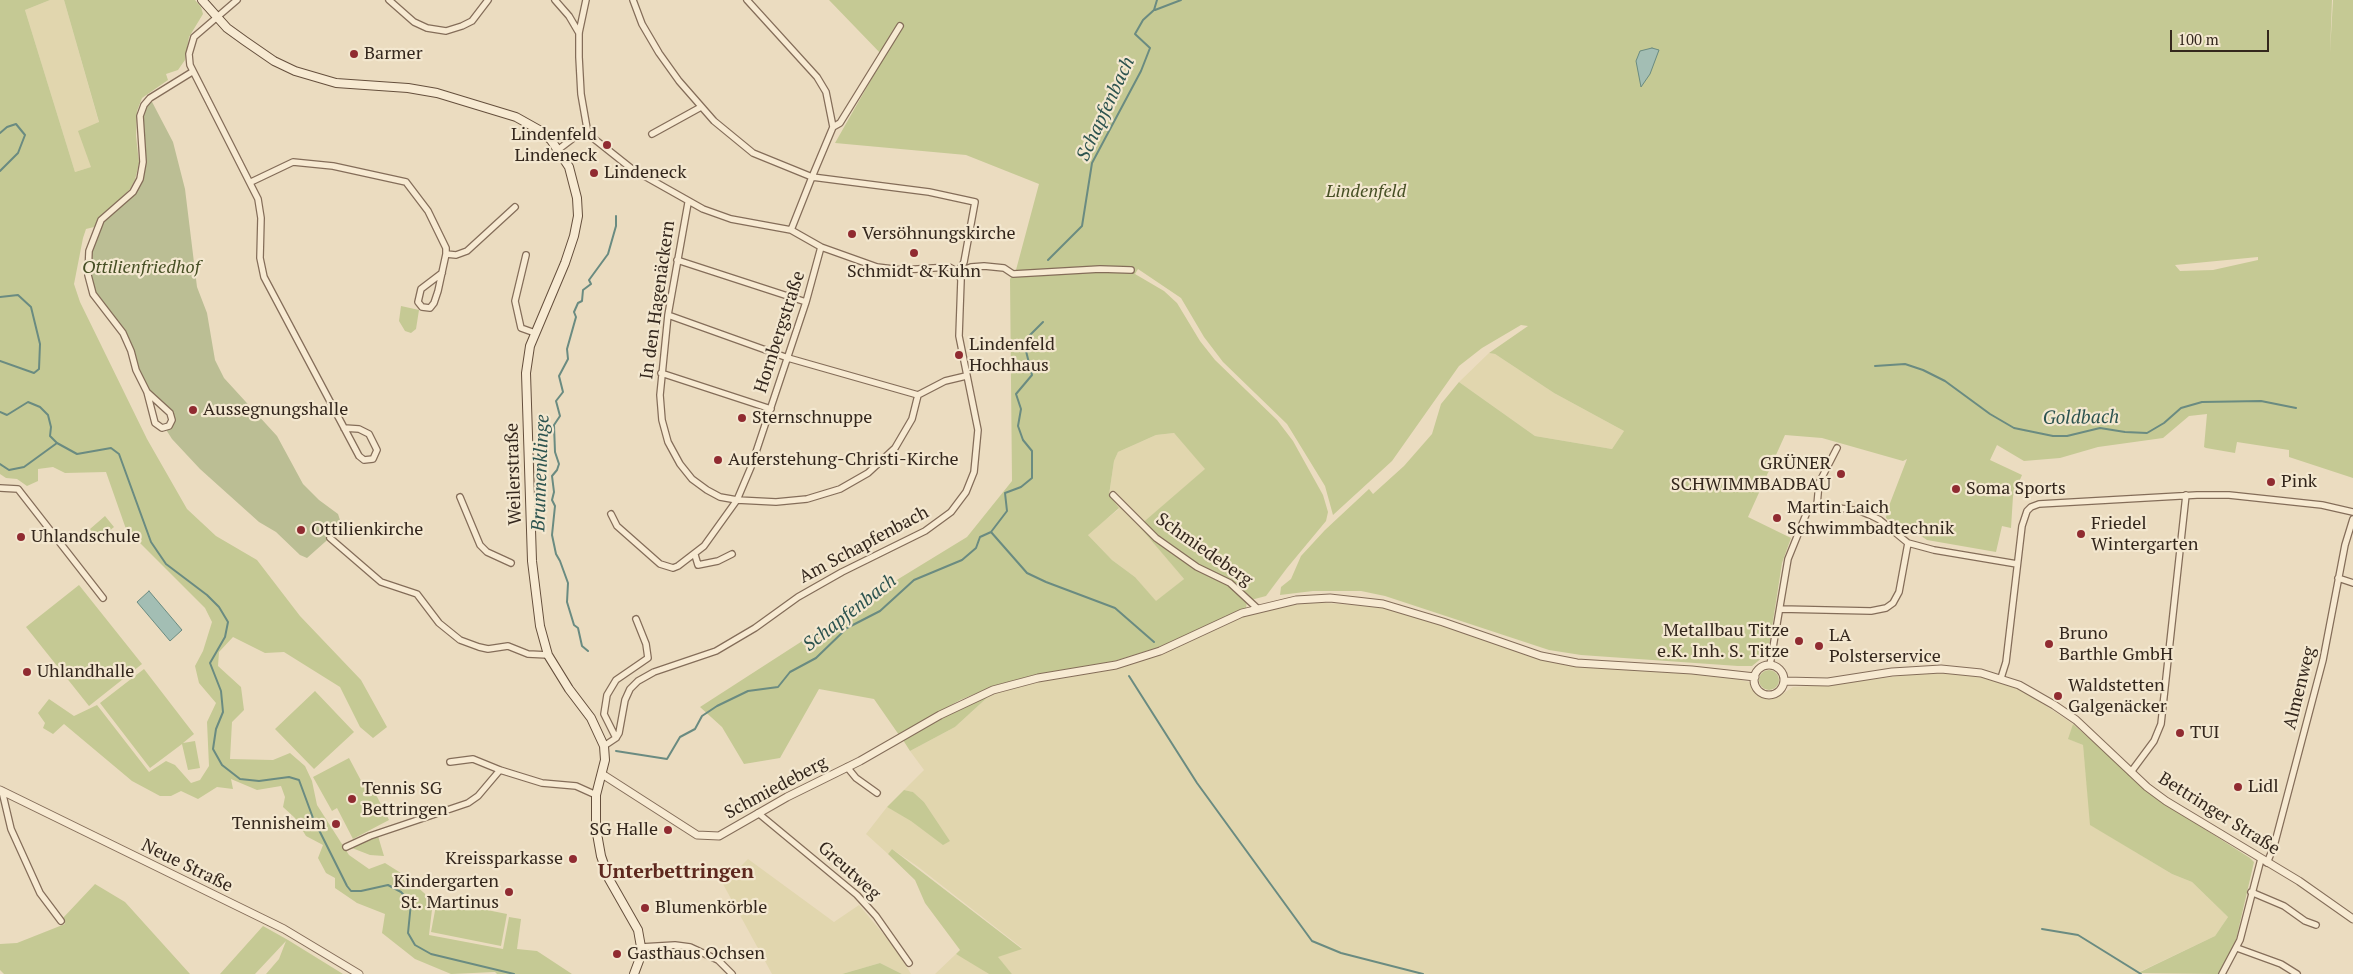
<!DOCTYPE html>
<html>
<head>
<meta charset="utf-8">
<style>
	body { margin:0 }
	#map { position:relative; width:2353px; height:974px; overflow:hidden; background:#ebdcc0; font-family:"PT Serif",serif }
	canvas { display:block }
	.scale { position:absolute; left:2170px; top:30px; width:99px; height:22px; box-sizing:border-box; border:2px solid #34271d; border-top:0; padding-left:6px; font-size:15px; line-height:18px; white-space:nowrap; color:#34271d; -webkit-text-stroke:4px #f3e7cf; paint-order:stroke }
</style>
</head>
<body>
<div id="map">
<canvas width="2353" height="974"></canvas>
<div class="scale">100 m</div>
</div>
<script>
const g = document.querySelector('canvas').getContext('2d');
g.lineJoin = 'round';
function fill(path, color) { g.fillStyle = color; g.fill(path, 'evenodd'); }
const toPath = rows => new Path2D(rows.map(r => 'M' + r).join(''));
function stroke(path, color, width, dash) { g.strokeStyle = color; g.lineWidth = width; g.lineCap = dash ? 'butt' : 'round'; g.setLineDash(dash || []); g.stroke(path); }
function label(font, color, halo, rows, align = 'center') {
  g.font = font + ' "PT Serif",serif'; g.lineWidth = 4.5; g.setLineDash([]); g.textBaseline = 'middle'; g.strokeStyle = halo; g.fillStyle = color; for (const [text, x, y, turn = 0] of rows) {
    g.save(); g.translate(x, y); g.rotate((+turn || 0) * Math.PI / 180); g.textAlign = isNaN(turn) ? turn : align; if (halo) g.strokeText(text, 0, 0); g.fillText(text, 0, 0); g.restore();
  }
}
fill(toPath([
	[50,0,64,0,99,123,91,167,75,172,25,10],
	[1489,353,1495,354,1554,393,1624,431,1612,449,1535,436,1459,382],
	[1174,433,1206,469,1140,526,1184,579,1156,602,1135,577,1112,560,1087,534,1119,509,1109,495,1114,461,1118,452,1156,435],
	[1312,602,1381,607,1452,627,1541,658,1594,668,1708,674,1730,678,1750,682,1767,697,1781,695,1793,687,1827,685,1932,672,1969,674,2000,682,2027,693,2073,724,2069,739,2083,745,2091,825,2172,874,2192,882,2228,917,2215,936,2139,972,2140,974,1012,974,997,957,1022,948,917,866,892,849,888,854,866,834,887,807,950,841,924,802,913,792,904,790,924,770,910,751,955,727,992,693,1020,685,1160,654,1243,617,1265,609],
	[748,859,834,922,859,905,896,949,911,974,902,974,880,963,842,974,772,974,723,884],
	[956,954,965,958,989,974,935,974]
]), '#e1d6ae');
fill(toPath([
	[0,0,50,0,25,10,75,172,91,167,78,131,99,122,64,0,195,0,201,7,203,14,189,37,185,60,178,70,166,74,168,80,142,98,137,111,136,136,139,163,135,180,130,189,98,220,94,227,86,229,83,238,74,284,80,302,147,439,187,509,216,536,257,560,300,616,361,680,387,727,373,738,360,727,340,687,284,652,265,653,233,637,219,652,218,666,241,687,244,710,232,722,230,759,273,760,290,753,305,766,312,781,317,805,349,855,369,869,385,863,404,875,433,901,429,935,503,949,509,917,521,919,517,949,537,951,572,974,497,974,495,972,451,974,415,959,382,933,385,914,357,903,335,888,335,878,326,873,318,858,323,845,306,836,295,818,283,807,285,797,281,786,257,790,231,779,233,789,217,787,198,799,181,791,171,796,160,796,132,781,64,724,53,734,43,728,45,723,38,713,49,699,74,716,97,705,149,772,166,761,175,765,191,783,200,780,209,766,207,722,216,703,199,683,195,666,203,651,212,622,205,608,126,529,106,472,65,473,53,467,38,469,38,481,27,486,17,479,6,478,0,474],
	[829,0,2332,0,2330,53,2333,0,2353,0,2353,478,2289,457,2289,450,2237,442,2235,453,2206,448,2204,447,2207,414,2189,416,2163,438,2098,447,2060,458,2024,461,1997,445,1990,460,2022,475,2013,496,2011,528,2002,526,1996,552,1927,540,1911,529,1906,534,1886,518,1887,511,1907,459,1903,461,1822,438,1785,435,1748,517,1791,538,1782,563,1768,653,1752,666,1738,666,1581,655,1549,650,1385,596,1361,591,1313,591,1280,595,1281,587,1291,579,1301,556,1325,530,1369,489,1373,494,1404,466,1432,434,1441,404,1459,382,1535,436,1612,449,1624,431,1554,393,1495,354,1489,353,1528,326,1521,325,1482,348,1459,366,1392,461,1333,515,1325,486,1287,424,1223,362,1204,337,1181,298,1138,269,1135,274,1164,291,1177,303,1200,341,1215,360,1277,420,1293,441,1323,495,1328,512,1326,521,1287,568,1266,596,1247,601,1246,608,1157,648,1111,662,1046,673,997,685,960,700,899,735,874,699,819,689,780,758,744,764,722,727,700,707,900,578,967,537,1012,481,1010,279,1016,270,1039,184,966,155,835,143,884,57],
	[2258,257,2258,260,2213,270,2180,271,2175,265],
	[1174,433,1205,469,1139,526,1184,579,1156,601,1135,577,1112,560,1088,535,1119,508,1109,495,1114,461,1118,452,1156,435],
	[401,306,419,310,416,329,411,333,405,331,399,321],
	[105,516,114,527,98,540,90,529],
	[79,585,142,664,89,706,26,627],
	[144,669,194,734,183,743,195,741,200,768,188,770,182,744,150,768,100,703],
	'1759 680a10 10 0 1 1 20 0a10 10 0 1 1-20 0Z',
	[315,691,354,732,314,769,275,729],
	[991,694,955,727,910,751,903,740,965,705],
	[2073,724,2159,800,2250,858,2254,862,2235,944,2218,974,2138,973,2215,936,2228,917,2192,882,2172,874,2090,825,2083,745,2068,739],
	[349,758,366,790,372,787,389,820,353,839,337,808,332,811,313,777],
	[904,790,913,792,924,802,950,841,943,845,911,821,887,807],
	[378,836,384,856,370,855,352,848],
	[892,849,1022,949,998,957,1012,974,989,974,956,954,960,950,925,903,915,880,888,854],
	[95,884,125,902,190,974,4,974,0,970,0,944,17,943,65,924,62,919],
	[437,900,507,914,501,946,431,932],
	[263,926,288,940,343,974,266,974,279,959,286,941,255,974,220,974],
	[880,963,902,974,842,974]
]), '#c5c994');
fill(toPath([
	[150,98,173,142,185,189,197,287,207,313,215,360,224,378,277,436,303,484,319,500,338,514,340,520,334,534,307,558,300,555,276,532,259,522,200,469,172,439,165,428,172,416,147,392,128,344,98,302,87,263,101,220,133,192,142,170,140,116]
]), '#bbbe94');
const water = toPath([
	[1652,48,1659,50,1650,74,1641,87,1636,61,1640,51,1652,48],
	[149,591,182,630,170,641,137,602,149,591]
]);
fill(water, '#a3beb4');
stroke(water, '#6a8b81', 1);
stroke(toPath([
	[1155,10,1181,0],
	[0,133,7,127,16,124,25,135,18,153,0,171],
	[1048,260,1082,226,1092,163,1141,71,1150,48,1135,34,1143,20,1154,10,1157,0],
	[0,297,18,295,31,307,40,344,39,369,34,373,0,361],
	[1875,366,1905,364,1923,370,1945,381,1990,414,2014,428,2053,436,2067,436,2100,428,2125,432,2147,433,2164,423,2181,408,2202,402,2261,401,2296,408],
	[0,412,7,415,28,402,40,407,48,415,51,427,50,436,57,443,77,454,111,448,119,454,151,542,166,564,207,595,219,607,228,622,225,637,210,663,221,691,223,712,216,729,213,749,222,765,240,779,259,781,289,777,299,780,313,818,347,886,351,891,361,891,388,885,401,892,411,903,408,933,415,945,431,954,514,974],
	[0,464,9,470,24,467,57,443],
	[991,532,1027,573,1046,582,1115,608,1154,642],
	[588,651,582,646,578,628,574,625,567,602,568,583,560,561,556,554,552,535,555,506,552,500,554,492,552,476,557,470,559,464,555,452,554,425,560,416,556,401,563,392,559,376,568,359,567,349,576,317,574,312,578,303,582,301,583,290,591,284,589,280,608,254,616,226,616,216],
	[1129,676,1197,783,1312,941,1341,953,1423,974],
	[616,751,667,759,680,737,695,729,702,716,717,706,748,691,778,687,790,672,816,658,847,628,880,611,914,580,962,560,976,548,980,537,991,532,1007,511,1005,493,1021,487,1032,478,1032,451,1023,440,1018,426,1021,409,1016,394,1032,375,1025,347,1030,335,1043,322],
	[2042,929,2078,935,2141,974]
]), '#6a8b81', 2);
const minor = toPath([
	[237,0,194,37,189,54,190,65,258,199,261,218,260,258,264,277,359,456,364,460,373,459,377,450,369,434,359,429,344,428],
	[389,0,414,22,427,28,446,31,462,26,472,21,488,0],
	[555,0,569,16,579,33],
	[586,0,579,33,579,57,581,94,588,134],
	[633,0,642,24,659,53,679,81,714,121,753,153,812,177,791,230],
	[747,0,817,77,826,92,833,127,812,177,929,192,975,202,964,262,958,272],
	[833,127,840,123,900,26],
	[652,134,701,107],
	[559,149,576,136,588,134,632,169,703,209,731,219,791,230,821,247,877,267,902,270,949,267,958,272],
	[251,182,293,162,333,166,406,182,428,211,446,248,446,254,438,291,434,303,430,308,422,307,418,302,421,289,442,273],
	[688,203,668,315,660,395,662,420,668,442,680,464,692,479,707,490,720,497,737,500,776,502,807,499,840,489,868,473,895,448,912,419,918,395,945,381,966,376],
	[446,254,456,255,467,251,515,207],
	[526,255,515,301,521,328,535,333],
	[677,260,806,302],
	[958,272,971,267,984,266,1004,268,1013,274,1100,269,1131,270],
	[668,315,788,358,918,395],
	[661,373,771,409],
	[147,392,170,413,172,420,169,426,162,428,155,423,147,392,136,370,131,351,123,333,93,294,88,275,89,251,101,220,133,192,140,179,143,162,140,116,144,105,150,98,192,72],
	[0,488,18,489,103,598],
	[1113,495,1156,538,1197,567,1230,583,1257,608],
	[460,497,480,545,487,552,511,563],
	[1817,505,1819,483,1837,448],
	[611,514,617,526,660,564,673,568,678,566,704,546,737,500,751,467,806,302,821,247],
	[330,538,381,582,417,594,439,623,460,640,479,647,488,649,508,646,528,654,548,655],
	[695,555,698,565,718,561,732,554],
	[2338,578,2353,583],
	[1780,609,1871,611,1886,608,1893,603,1899,592,1908,543],
	[1770,665,1788,559,1807,512,1817,505,1860,511,1872,516,1880,520,1908,543,1934,550,2017,564],
	[2001,678,2006,662,2022,526,2027,511,2031,507,2039,504,2197,495,2229,495,2322,505,2353,512],
	[616,738,604,714,607,695,616,680,648,658,646,644,636,619],
	[604,746,616,738,619,733,625,700,630,689,638,681,654,672,716,651,755,628,798,597,842,572,925,531,951,512,966,492,974,472,978,430,959,336,961,280,958,272],
	[450,762,473,759,500,770,542,783,576,786,596,795],
	[847,767,856,778,877,793],
	[2131,772,2154,741,2161,724,2186,495],
	[2,791,11,829,40,893,61,921],
	[758,813,857,895,876,916,909,963],
	[346,847,370,836,468,803,478,796,500,770],
	[2267,863,2274,846,2323,660,2345,545,2353,519],
	[2251,892,2284,906,2305,921,2316,925],
	[641,947,675,945,690,947,718,960,732,974],
	[2237,948,2281,964,2297,974],
	[2222,974,2240,940,2261,859]
]);
const tertiary = toPath([
	'1754 680a15 15 0 1 1 30 0a15 15 0 1 1-30 0Z',
	[1785,681,1828,682,1892,672,1941,669,1981,673,2019,685,2054,705,2076,720,2147,787,2166,801,2299,881,2353,919],
	[602,774,697,835,719,836,787,797,860,761,940,715,993,690,1038,678,1116,665,1160,651,1242,613,1296,600,1330,598,1383,604,1443,622,1541,656,1577,663,1692,670,1755,677],
	[0,790,284,929,359,974]
]);
const secondary = toPath([
	[202,0,227,28,245,41,274,61,295,71,336,83,408,88,437,93,516,117,541,131,551,140,569,167,577,198,578,216,574,236,565,263,530,346,526,373,532,561,540,626,548,655,569,689,591,718,604,746,605,760,596,795,596,828,601,856,609,879,638,930,641,947,640,958,634,974]
]);
stroke(minor, '#846d59', 8);
stroke(tertiary, '#846d59', 9);
stroke(secondary, '#654f3c', 10);
stroke(minor, '#f7ead2', 5.5);
stroke(tertiary, '#f7ead2', 7);
stroke(secondary, '#f7ead2', 8);
for (const [x, y, r, color] of [
	[354,54,5,"#902b31"],
	[607,145,5,"#902b31"],
	[594,173,5,"#902b31"],
	[852,234,5,"#902b31"],
	[914,253,5,"#902b31"],
	[959,355,5,"#902b31"],
	[193,410,5,"#902b31"],
	[742,418,5,"#902b31"],
	[718,460,5,"#902b31"],
	[1841,474,5,"#902b31"],
	[2271,482,5,"#902b31"],
	[1956,489,5,"#902b31"],
	[1777,518,5,"#902b31"],
	[301,530,5,"#902b31"],
	[2081,534,5,"#902b31"],
	[21,537,5,"#902b31"],
	[1799,641,5,"#902b31"],
	[2049,644,5,"#902b31"],
	[1819,646,5,"#902b31"],
	[27,672,5,"#902b31"],
	[2058,696,5,"#902b31"],
	[2180,733,5,"#902b31"],
	[2238,787,5,"#902b31"],
	[352,799,5,"#902b31"],
	[336,824,5,"#902b31"],
	[668,830,5,"#902b31"],
	[573,859,5,"#902b31"],
	[509,892,5,"#902b31"],
	[645,908,5,"#902b31"],
	[617,954,5,"#902b31"]
]) { const dot = new Path2D(); dot.arc(x, y, r, 0, 2 * Math.PI); g.fillStyle = color; g.fill(dot); stroke(dot, '#f3e7cf', 2); }
label('18px', '#34271d', '#f3e7cf', [
	["Barmer",364,54],
	["Lindenfeld",597,135,"right"],
	["Lindeneck",597,156,"right"],
	["Lindeneck",604,173],
	["Versöhnungskirche",862,234],
	["Schmidt & Kuhn",914,272,"center"],
	["Lindenfeld",969,345],
	["Hochhaus",969,366],
	["Aussegnungshalle",203,410],
	["Sternschnuppe",752,418],
	["Auferstehung-Christi-Kirche",728,460],
	["GRÜNER",1831,464,"right"],
	["SCHWIMMBADBAU",1831,485,"right"],
	["Pink",2281,482],
	["Soma Sports",1966,489],
	["Martin Laich",1787,508],
	["Schwimmbadtechnik",1787,529],
	["Friedel",2091,524],
	["Wintergarten",2091,545],
	["Ottilienkirche",311,530],
	["Uhlandschule",31,537],
	["Metallbau Titze",1789,631,"right"],
	["e.K. Inh. S. Titze",1789,652,"right"],
	["Bruno",2059,634],
	["Barthle GmbH",2059,655],
	["LA",1829,636],
	["Polsterservice",1829,657],
	["Uhlandhalle",37,672],
	["Waldstetten",2068,686],
	["Galgenäcker",2068,707],
	["TUI",2190,733],
	["Lidl",2248,787],
	["Tennis SG",362,789],
	["Bettringen",362,810],
	["Tennisheim",326,824,"right"],
	["SG Halle",658,830,"right"],
	["Kreissparkasse",563,859,"right"],
	["Kindergarten",499,882,"right"],
	["St. Martinus",499,903,"right"],
	["Blumenkörble",655,908],
	["Gasthaus Ochsen",627,954]
], 'left');
label('italic 18px', '#464f24', '#f3e7cf', [
	["Lindenfeld",1366,192],
	["Ottilienfriedhof",141,268]
]);
label('18px', '#34271d', '#f3e7cf', [
	["In den Hagenäckern",658,300,-82],
	["Hornbergstraße",780,332,-72],
	["Weilerstraße",514,474,-92],
	["Am Schapfenbach",864,545,-28],
	["Schmiedeberg",1204,550,35],
	["Almenweg",2300,688,-76],
	["Schmiedeberg",776,788,-28],
	["Bettringer Straße",2219,814,32],
	["Neue Straße",187,866,26],
	["Greutweg",849,871,42]
]);
label('italic 19px', '#2c534f', '#f3e7cf', [
	["Schapfenbach",1106,109,-65],
	["Goldbach",2081,418,-1],
	["Brunnenklinge",541,473,-88],
	["Schapfenbach",850,613,-38]
]);
label('bold 20px', '#5e281e', '#f3e7cf', [
	["Unterbettringen",676,872]
]);
</script>
</body>
</html>
